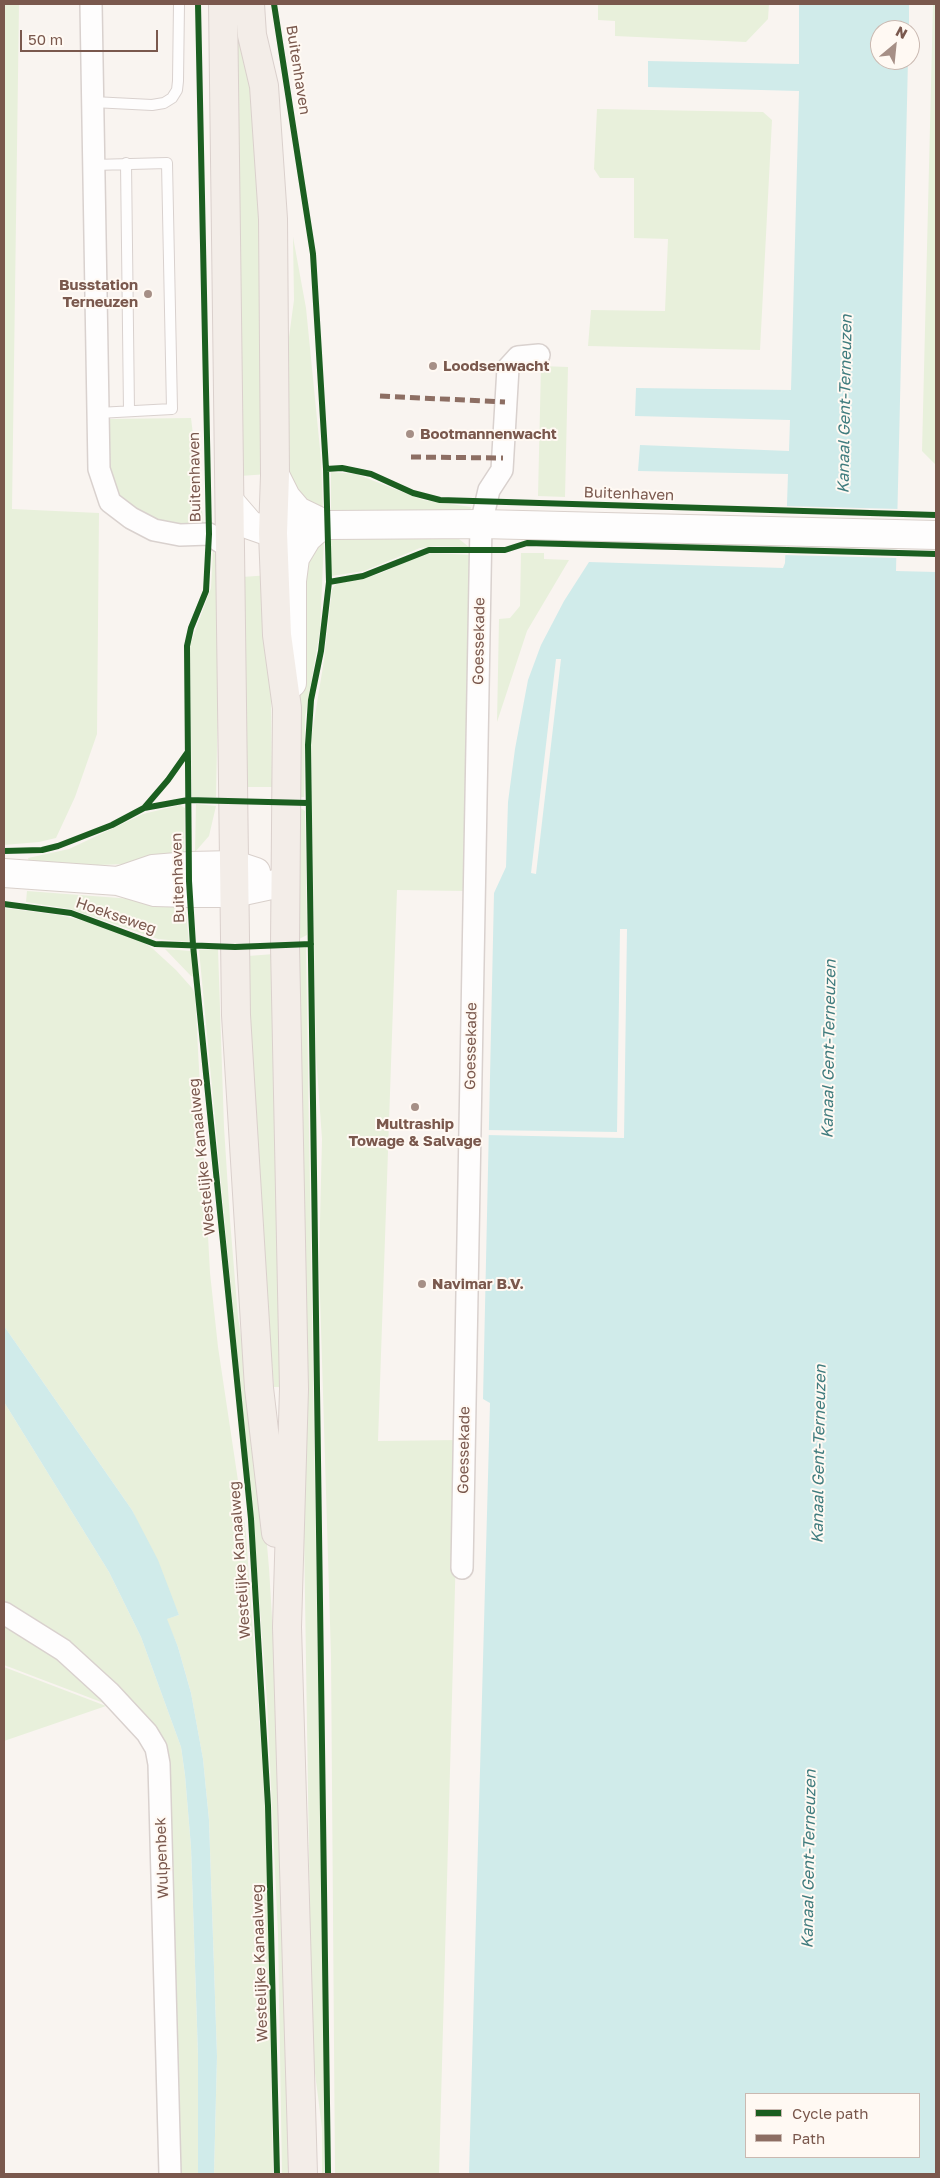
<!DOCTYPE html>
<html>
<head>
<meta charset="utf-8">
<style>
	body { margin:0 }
	#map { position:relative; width:940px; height:2178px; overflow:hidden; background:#f9f4f0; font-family:"Golos Text",sans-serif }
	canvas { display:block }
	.frame { position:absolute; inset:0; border:5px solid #7a584d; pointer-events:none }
	.legend { position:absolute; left:745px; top:2093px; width:175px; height:65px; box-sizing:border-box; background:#fff9f3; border:1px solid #cab9b1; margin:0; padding:6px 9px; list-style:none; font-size:15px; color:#7a584d }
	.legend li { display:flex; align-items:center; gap:10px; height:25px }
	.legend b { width:25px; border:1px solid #cab9b1 }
	.north { position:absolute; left:870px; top:20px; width:50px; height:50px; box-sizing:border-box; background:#fff9f3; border:1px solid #cab9b1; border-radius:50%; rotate:28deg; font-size:14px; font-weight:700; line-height:20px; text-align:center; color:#7a584d }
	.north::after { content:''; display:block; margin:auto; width:18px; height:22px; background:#a68f86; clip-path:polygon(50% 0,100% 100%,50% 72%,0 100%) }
	.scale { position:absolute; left:20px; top:30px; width:138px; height:22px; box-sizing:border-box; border:2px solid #7a584d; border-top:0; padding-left:6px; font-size:15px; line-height:18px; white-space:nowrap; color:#7a584d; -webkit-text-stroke:4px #fff9f3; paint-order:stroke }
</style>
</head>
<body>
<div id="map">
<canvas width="940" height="2178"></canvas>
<div class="frame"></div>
<ul class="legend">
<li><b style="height:6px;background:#1b5e20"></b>Cycle path</li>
<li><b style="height:6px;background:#8d6e63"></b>Path</li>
</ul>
<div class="north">N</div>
<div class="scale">50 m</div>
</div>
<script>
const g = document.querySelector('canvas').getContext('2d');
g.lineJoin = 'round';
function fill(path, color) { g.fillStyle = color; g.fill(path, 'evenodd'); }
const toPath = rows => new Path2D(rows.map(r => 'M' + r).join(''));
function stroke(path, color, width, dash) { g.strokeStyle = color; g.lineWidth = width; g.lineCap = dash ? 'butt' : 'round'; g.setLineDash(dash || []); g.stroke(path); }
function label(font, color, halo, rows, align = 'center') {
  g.font = font + ' "Golos Text",sans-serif'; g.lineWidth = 4; g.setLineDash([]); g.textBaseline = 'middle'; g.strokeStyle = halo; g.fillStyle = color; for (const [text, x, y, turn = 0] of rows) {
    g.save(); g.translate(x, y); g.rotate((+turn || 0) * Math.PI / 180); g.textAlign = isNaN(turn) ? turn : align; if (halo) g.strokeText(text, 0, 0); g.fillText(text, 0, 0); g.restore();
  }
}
fill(toPath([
	[4,4,19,4,12,509,99,513,97,734,75,797,56,838,39,842,4,845],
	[234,4,239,4,259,133,268,474,240,476],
	[598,4,769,4,768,19,746,42,615,36,615,21,598,20],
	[933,4,936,4,936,465,922,451],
	[597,109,763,112,772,120,760,350,588,346,591,310,665,311,668,239,634,238,634,178,600,178,594,169],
	[293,237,306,308,321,459,323,511,307,506,290,478,288,463,289,337,294,300],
	[541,366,568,367,565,497,538,496],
	[191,418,204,527,165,525,130,513,106,485,107,419],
	[331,472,356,474,423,500,471,507,470,512,331,513],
	[448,534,459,539,469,547,437,546,420,548,364,571,331,576,330,536],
	[324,540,320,631,305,718,304,797,294,798,301,647,302,562],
	[213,551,219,560,220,592,216,797,192,797,190,645,211,588],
	[431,553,473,555,465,891,397,890,378,1441,459,1440,439,2174,335,2174,331,1656,319,1263,322,1139,316,1055,311,740,324,660,332,589,336,584,379,574,418,556],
	[521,553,544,553,544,559,569,560,527,631,497,722,499,619,510,618,520,606],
	[270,575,272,787,246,787,242,577],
	[196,804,216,806,209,836,195,852],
	[180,805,185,808,184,856,130,864,97,865,29,862,28,858,69,849,143,814],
	[299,807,305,811,307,935,295,941],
	[27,891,185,903,189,942,158,939,70,909,26,902],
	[4,908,59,915,89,922,143,942,152,948,176,970,192,988,195,994,210,1273,218,1347,246,1534,263,1774,268,1866,273,2174,214,2174,217,2056,209,1820,203,1759,191,1693,178,1647,166,1619,179,1615,132,1510,4,1326],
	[306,947,325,2111,324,2174,322,2174,322,2128,312,2050,295,948],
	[165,949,191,951,194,977,191,976],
	[218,949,224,1127,230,1220,238,1317,258,1442,269,1568,288,1880,293,2174,282,2174,278,1934,267,1701,254,1531,199,950],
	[274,954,281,1387,274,1387,254,1161,248,956],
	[4,1402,109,1572,141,1637,181,1747,185,1775,191,1847,198,2055,198,2174,169,2174,161,1747,4,1607],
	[4,1625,52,1651,109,1705,4,1665],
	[4,1667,106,1706,4,1741]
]), '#e8f0db');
fill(toPath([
	[799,4,909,4,909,30,880,30,880,60,908,60,896,571,936,572,936,2174,469,2174,490,1403,483,1399,494,893,506,867,508,802,515,749,528,680,541,645,564,601,589,562,783,568,785,563,788,474,638,471,640,445,789,451,790,420,635,416,636,388,791,390,799,91,648,87,648,61,799,64],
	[746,2094,919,2094,919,2157,746,2157],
	[4,1326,132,1510,158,1560,179,1615,167,1619,178,1647,191,1693,203,1759,209,1820,217,2056,214,2174,198,2174,198,2055,191,1847,185,1775,181,1747,141,1637,109,1572,4,1402]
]), '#d0ebea');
fill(toPath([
	[784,506,898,509,897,558,783,555],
	[556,659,561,659,536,874,531,873],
	[620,929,627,929,624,1138,486,1135,486,1130,617,1132]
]), '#f9f4f0');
const service = toPath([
	[93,102,152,105,164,103,172,98,177,90,178,81,179,4],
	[126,163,129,411],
	[94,165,167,163,172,409,98,413]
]);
const minor = toPath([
	[91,4,99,469,110,502,131,518,154,530,180,535,209,534,231,549],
	[462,1568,481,524,489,490,502,470,508,368,518,357,539,355],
	[4,1613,63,1650,109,1692,147,1733,156,1748,159,1764,170,2174]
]);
const secondary = toPath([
	[275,475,286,497,298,511,327,525],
	[231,503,250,525,273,533,316,530,327,525,481,524,936,535],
	[292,683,292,581,295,558,307,538,316,530],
	[4,873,118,881,155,892,190,893,234,893,285,882],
	[118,881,153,869,189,866,235,865,256,872]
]);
const primary = toPath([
	[223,4,236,1015,259,1388,276,1533],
	[250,4,252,35,264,86,273,219,275,475,273,533,277,635,287,708,285,946,294,1389,287,1627,303,2174]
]);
stroke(service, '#d9d1ce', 12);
stroke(minor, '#d9d1ce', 24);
stroke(secondary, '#d9d0cb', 30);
stroke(primary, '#dad0cc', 30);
stroke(service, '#fefdfd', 10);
stroke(minor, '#fefdfd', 21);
stroke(secondary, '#fefdfd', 28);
stroke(primary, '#f3ede8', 28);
stroke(toPath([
	[380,396,505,402],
	[411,457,503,458]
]), '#8d6e63', 5, [10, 5]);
stroke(toPath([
	[198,4,209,534,206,591,191,628,187,646,189,881,193,945,251,1519,268,1806,277,2174],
	[274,4,313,254,326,469,329,582,321,651,311,700,308,745,328,2174],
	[326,469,342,468,371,474,413,493,440,500,936,515],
	[329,582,363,576,429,550,505,550,527,543,936,554],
	[144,808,168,780,187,753],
	[4,851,42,850,58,846,112,825,144,808,188,800,308,803],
	[4,904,71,913,155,944,235,947,311,944]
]), '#1b5e20', 6);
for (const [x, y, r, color] of [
	[148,294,5,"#a68f86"],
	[433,366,5,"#a68f86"],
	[410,434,5,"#a68f86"],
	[415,1107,5,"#a68f86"],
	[422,1284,5,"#a68f86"]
]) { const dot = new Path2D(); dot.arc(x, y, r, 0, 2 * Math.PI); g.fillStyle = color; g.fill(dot); stroke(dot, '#fff9f3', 2); }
label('15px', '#7a584d', '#fff9f3', [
	["Buitenhaven",298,70,81],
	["Buitenhaven",195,477,-91],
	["Buitenhaven",629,494,2],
	["Goessekade",479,641,-89],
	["Buitenhaven",178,878,-92],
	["Hoekseweg",116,916,19],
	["Goessekade",471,1046,-89],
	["Westelijke Kanaalweg",202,1157,-96],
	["Goessekade",464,1450,-89],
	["Westelijke Kanaalweg",240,1560,-94],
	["Wulpenbek",162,1858,-92],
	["Westelijke Kanaalweg",260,1963,-92]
]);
label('bold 15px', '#7a584d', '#fff9f3', [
	["Busstation",138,285,"right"],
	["Terneuzen",138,302,"right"],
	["Loodsenwacht",443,366],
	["Bootmannenwacht",420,434],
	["Multraship",415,1124,"center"],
	["Towage & Salvage",415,1141,"center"],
	["Navimar B.V.",432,1284]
], 'left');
label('italic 16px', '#407c7e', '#fff9f3', [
	["Kanaal Gent-Terneuzen",845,404,-89],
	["Kanaal Gent-Terneuzen",829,1049,-89],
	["Kanaal Gent-Terneuzen",819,1454,-89],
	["Kanaal Gent-Terneuzen",809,1859,-89]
]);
</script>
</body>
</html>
